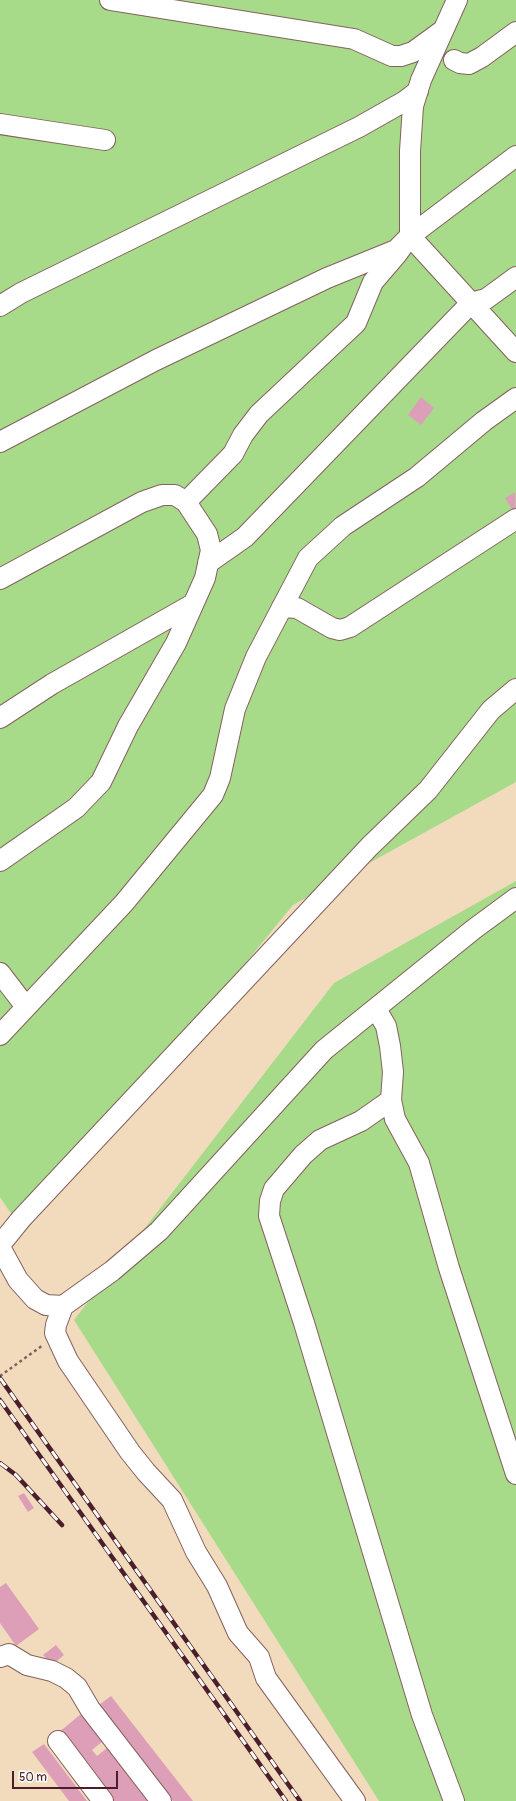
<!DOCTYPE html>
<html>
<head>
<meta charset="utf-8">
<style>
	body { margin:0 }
	#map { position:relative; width:516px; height:1801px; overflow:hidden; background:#f1dbbc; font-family:Pangolin,sans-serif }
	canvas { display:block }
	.scale { position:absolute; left:12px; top:1771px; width:106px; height:18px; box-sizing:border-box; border:2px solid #4a1f2b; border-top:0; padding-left:5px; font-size:12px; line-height:14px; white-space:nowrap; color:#4a1f2b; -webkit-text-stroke:3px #fdfcf7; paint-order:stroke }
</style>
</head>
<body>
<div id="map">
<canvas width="516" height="1801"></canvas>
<div class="scale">50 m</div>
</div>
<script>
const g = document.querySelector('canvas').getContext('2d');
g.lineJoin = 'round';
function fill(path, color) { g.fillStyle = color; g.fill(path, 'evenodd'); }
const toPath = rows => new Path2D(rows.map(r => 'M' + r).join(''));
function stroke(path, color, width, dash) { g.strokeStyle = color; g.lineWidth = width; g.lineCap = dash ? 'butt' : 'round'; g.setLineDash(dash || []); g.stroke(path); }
fill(toPath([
	[0,0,516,0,516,782,293,905,24,1233,0,1197],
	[516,881,516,1801,379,1801,74,1320,334,983]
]), '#a7db8a');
fill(toPath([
	[421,397,434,408,421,425,408,415],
	[515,492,516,513,515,514,505,498],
	[24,1493,34,1508,28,1512,18,1496],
	[6,1583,39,1629,16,1646,0,1623,0,1587],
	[56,1645,64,1655,52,1665,43,1655],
	[111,1696,193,1801,173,1801,99,1705],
	[81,1714,103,1741,92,1750,97,1756,107,1748,149,1801,111,1801,58,1733],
	[44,1744,87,1801,69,1801,32,1752]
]), '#dd9fb8');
const minor = toPath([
	[110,0,354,39,392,56,401,56,413,52,442,31],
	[454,60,460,63,469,64,482,57,516,32],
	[0,124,105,140],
	[410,236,516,352],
	[0,306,21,293,359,127,405,101,418,91],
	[0,442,156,360,327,278,396,250,410,236,516,156],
	[186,502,233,454,243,435,259,414,356,323,373,282,397,254,410,236,410,151,413,106,421,80,457,0],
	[208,563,245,537,471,303,486,299,516,277],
	[0,579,142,502,162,495,175,495,186,502,207,534,211,550,205,578,176,643,128,726,101,782,76,808,0,861],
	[282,607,297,608,332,628,340,630,350,627,516,519],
	[0,718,52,684,193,604],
	[0,973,26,1007],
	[376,1009,386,1026,390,1046,393,1072,391,1100,395,1119,419,1163,449,1268,516,1474],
	[0,1035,124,903,213,795,220,778,235,709,256,657,308,558,343,526,417,477,484,421,516,398],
	[391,1100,361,1121,320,1140,303,1155,274,1189,270,1201,269,1216,304,1323,422,1715,454,1801],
	[0,1245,21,1219,369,847,428,790,491,710,516,689],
	[0,1247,18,1280,35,1299,46,1305,63,1306],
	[0,1657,9,1654,27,1665,52,1671,66,1678,77,1687,90,1709,161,1801],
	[58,1741,103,1801],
	[355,1801,266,1678,259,1657,238,1633,217,1586,196,1552,172,1500,146,1472,130,1452,68,1361,55,1333,56,1325,63,1306,112,1271,159,1231,324,1050,474,929,516,898]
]);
stroke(minor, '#84615e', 22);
stroke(toPath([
	[0,1376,43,1345]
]), '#84615e', 2.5, [3, 3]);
stroke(minor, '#fff', 20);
const rail = toPath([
	[0,1378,300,1801],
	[0,1400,286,1801],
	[0,1463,16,1475,62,1525]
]);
stroke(rail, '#4a1f2b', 4.5);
stroke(rail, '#fdfcf7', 3, [9]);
</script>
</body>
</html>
